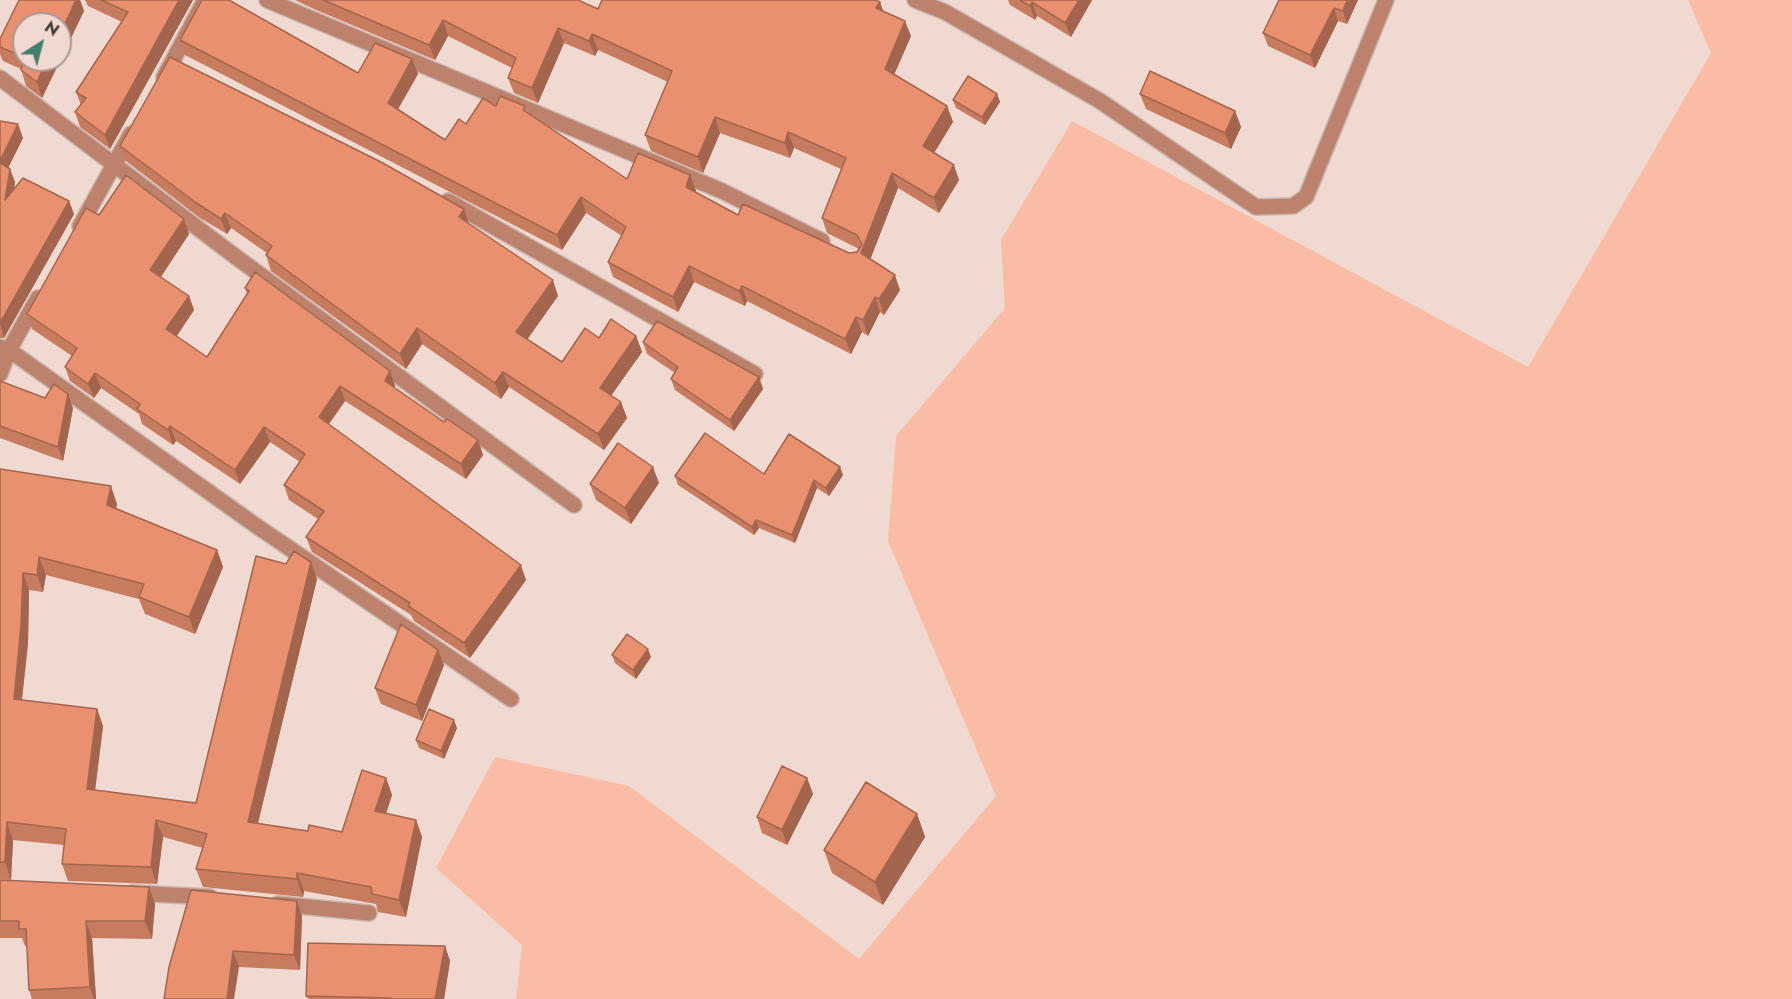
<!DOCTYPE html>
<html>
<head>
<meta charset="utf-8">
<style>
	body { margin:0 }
	#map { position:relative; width:1792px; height:999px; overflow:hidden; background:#efd9d1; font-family:Jost,sans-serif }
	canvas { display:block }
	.north { position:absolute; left:12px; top:12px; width:60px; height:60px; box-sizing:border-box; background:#efd9d1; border:2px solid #aa9993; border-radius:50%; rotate:36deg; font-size:16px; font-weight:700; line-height:24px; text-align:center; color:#423936 }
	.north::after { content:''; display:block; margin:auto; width:21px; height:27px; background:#42806e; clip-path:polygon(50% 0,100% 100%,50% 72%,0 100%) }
</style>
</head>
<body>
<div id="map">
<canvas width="1792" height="999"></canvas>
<div class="north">N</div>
</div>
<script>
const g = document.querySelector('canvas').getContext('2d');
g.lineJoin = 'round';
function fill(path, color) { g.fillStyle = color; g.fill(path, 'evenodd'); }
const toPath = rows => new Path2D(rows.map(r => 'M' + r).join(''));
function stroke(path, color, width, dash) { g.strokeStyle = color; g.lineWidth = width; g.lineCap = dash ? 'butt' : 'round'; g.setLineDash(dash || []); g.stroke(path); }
fill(toPath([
	[1688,0,1792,0,1792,999,516,999,522,945,436,868,495,757,629,786,859,959,996,796,888,541,896,436,1005,308,1001,240,1072,121,1528,367,1711,53]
]), '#fabca4');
const minor = toPath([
	[267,0,722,191,822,241],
	[915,0,945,12,1100,101,1256,207,1293,206,1306,197,1386,0],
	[164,77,205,0],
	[0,78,236,257,574,505],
	[448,201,755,374],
	[80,226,131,134],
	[0,347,9,350,258,527,511,699],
	[0,374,9,350,38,298],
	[132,893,210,897],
	[278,904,369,913]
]);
stroke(minor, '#c9b6af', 18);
stroke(minor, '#bd826c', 15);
fill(toPath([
	[19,0,80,0,84,11,42,98,26,86,21,69,3,61,0,54,0,39],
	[24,24,60,24,24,60],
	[85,0,193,0,110,149,80,127,75,112,81,105,76,92,122,22,88,6],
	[295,0,578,0,598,9,880,2,883,11,911,36,894,75,947,106,953,122,934,153,959,180,939,213,898,188,870,259,900,290,884,315,880,312,868,336,862,332,851,354,747,301,745,306,694,282,678,312,613,277,608,262,622,236,586,213,562,250,185,55,180,40,358,73,412,59,418,74,398,109,445,140,466,124,496,106,527,112,627,179,690,175,696,191,695,192,738,215,849,253,857,252,859,249,827,233,822,218,841,169,794,148,790,158,720,133,703,173,651,151,645,135,668,82,598,50,595,56,564,43,538,103,514,93,508,78,512,68,448,36,435,60,314,9],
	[1008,0,1092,0,1071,37,1037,16,1035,20,1010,5],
	[1279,0,1358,0,1347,24,1338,21,1315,68,1268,46,1263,33],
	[997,94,1000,102,985,125,956,108,953,100],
	[1140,94,1235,111,1241,127,1231,149,1146,109],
	[0,121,23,138,8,168,10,169,15,182,14,188,69,201,74,214,4,338,0,338],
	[120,146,469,224,558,296,527,339,562,362,599,338,636,336,642,352,611,395,627,418,604,450,509,387,501,399,422,344,406,369,271,271,266,255,267,253,231,228,227,234,200,218,126,161],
	[99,215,184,219,189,234,161,277,189,296,194,310,177,336,207,357,247,294,245,288,395,386,394,387,444,422,478,440,483,455,466,479,345,401,329,424,526,580,470,658,414,621,411,615,312,552,306,537,318,519,289,500,284,485,300,462,270,442,240,484,176,441,173,445,142,424,139,414,101,388,94,398,70,381,65,367,72,356,32,329,27,314],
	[643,342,759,377,763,389,734,431,675,390,671,379,675,373,647,354],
	[0,381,45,398,73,408,63,461,0,438],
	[0,469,117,504,116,508,217,550,223,567,195,634,145,614,139,599,46,575,43,592,29,590,28,643,22,700,97,709,103,726,95,790,196,803,317,579,258,823,308,831,342,832,386,778,392,795,386,814,416,820,422,837,406,917,378,912,376,904,304,891,303,897,203,887,196,869,203,848,163,837,157,884,68,881,62,864,64,845,13,840,11,880,0,879],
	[764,474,843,475,829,496,817,488,795,543,759,528,754,535,678,485,675,476],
	[659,483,631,524,596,500,590,484],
	[438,650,444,665,422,721,381,704,375,688],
	[612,655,651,657,636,679,615,663],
	[457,728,444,759,419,748,416,740],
	[807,778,813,794,787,845,762,833,757,817],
	[917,814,925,837,883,905,832,873,824,850],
	[0,880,155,904,152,939,92,938,96,999,32,999,29,990,27,946,25,946,22,938,0,938],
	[302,916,300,970,239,967,169,967],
	[445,946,450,961,444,999,308,999,306,996]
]), '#c87c5f');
fill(toPath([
	[76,0,80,0,84,11,42,98,37,82,47,60,60,60,60,34],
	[179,0,193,0,110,149,105,135],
	[1079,0,1092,0,1071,37,1065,23],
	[1347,0,1358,0,1347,24,1343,11],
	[880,2,885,17,876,8],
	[1032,2,1037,16,1035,20,1030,6],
	[1334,8,1338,21,1315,68,1310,55],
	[443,20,448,36,435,60,429,45],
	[905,21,911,36,890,84,885,69],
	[558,28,564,43,538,103,532,88],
	[592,34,598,50,595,56,589,41],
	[412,59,418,74,393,118,388,103],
	[997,94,1000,102,985,125,982,117],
	[947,106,953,122,929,161,923,146],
	[1235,111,1241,127,1231,149,1225,133],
	[715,117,720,133,703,173,698,157],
	[18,124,23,138,4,176,0,165,0,161],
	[788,132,794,148,790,158,785,143],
	[954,165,959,180,939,213,934,198],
	[10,169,15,182,10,214,5,200],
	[892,173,898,188,867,268,861,253],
	[690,175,696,191,691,202,686,187],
	[581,197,586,213,562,250,557,235],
	[69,201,74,214,4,338,0,323],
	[464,209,469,224,459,217],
	[225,213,231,228,227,234,221,219],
	[184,219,189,234,156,284,150,270],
	[689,266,694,282,678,312,673,297],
	[895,275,900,290,884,315,879,299],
	[553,280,558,296,522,347,516,332],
	[742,286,747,301,745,306,739,291],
	[189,296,194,310,171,344,166,329],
	[875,297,880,312,868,336,863,320],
	[856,317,862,332,851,354,845,339],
	[417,328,422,344,406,369,400,354],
	[636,336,642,352,606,403,600,388],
	[390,371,395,386,390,396,385,381],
	[503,372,509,387,501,399,495,383],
	[95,373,101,388,94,398,88,384],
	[759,377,763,389,734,431,730,420],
	[340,386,345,401,324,431,319,417],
	[68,394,73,408,63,461,58,447],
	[621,402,627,418,604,450,598,434],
	[170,426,176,441,173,445,168,430],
	[264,427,270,442,240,484,235,470],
	[478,440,483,455,466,479,461,464],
	[653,467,659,483,631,524,625,508],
	[840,467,843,475,829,496,826,488],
	[814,480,817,488,795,543,792,535],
	[111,486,117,504,113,522,107,505],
	[756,520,759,528,754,535,752,527],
	[217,550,223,567,195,634,189,617],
	[39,557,46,575,43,592,37,575],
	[311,562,317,579,254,839,248,822],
	[521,565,526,580,470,658,464,643],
	[23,573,29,590,28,643,20,716,14,699],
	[648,649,651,657,636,679,633,670],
	[438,650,444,665,422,721,416,705],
	[97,709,103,726,93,807,87,789],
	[454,720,457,728,444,759,441,751],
	[386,778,392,795,381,828,375,811],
	[807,778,813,794,787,845,782,830],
	[917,814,925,837,883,905,875,882],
	[156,820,163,837,157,884,151,867],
	[416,820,422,837,406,917,399,900],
	[7,822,13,840,11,880,5,862],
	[297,873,304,891,303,897,297,879],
	[149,887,155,904,152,939,145,921],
	[297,901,302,916,300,970,294,955],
	[86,921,92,938,96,999,94,999,90,987],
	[445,946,450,961,444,999,435,999],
	[233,951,239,967,234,999,227,999]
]), '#a3654d');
const building = toPath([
	[19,0,76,0,60,34,60,24,24,24,24,57,0,47,0,39,19,0],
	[101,0,179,0,105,135,75,112,86,98,76,92,128,12,101,0],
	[202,0,229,0,358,73,375,43,412,59,388,103,445,140,459,119,466,124,483,98,496,106,500,96,525,106,523,110,627,179,638,153,690,175,686,187,738,215,743,204,849,253,857,252,862,244,857,235,822,218,846,158,788,132,785,143,715,117,698,157,645,135,672,71,592,34,589,41,558,28,532,88,508,78,516,58,443,20,429,45,323,0,578,0,598,9,602,0,876,0,880,2,876,8,905,21,885,69,947,106,923,146,954,165,934,198,892,173,861,253,895,275,879,299,875,297,863,320,856,317,845,339,742,286,739,291,689,266,673,297,608,262,626,227,581,197,557,235,180,40,202,0],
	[1020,0,1079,0,1065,23,1032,2,1030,6,1020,0],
	[1279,0,1347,0,1343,11,1334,8,1310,55,1263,33,1279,0],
	[170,57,381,162,464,209,459,217,553,280,516,332,562,362,585,328,599,338,611,319,636,336,600,388,621,402,598,434,503,372,495,383,417,328,400,354,266,255,272,246,225,213,221,219,195,202,120,146,170,57],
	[24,60,47,60,37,82,21,70,24,60],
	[1150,71,1235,111,1225,133,1140,94,1150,71],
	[968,76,997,94,982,117,953,100,968,76],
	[0,121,18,124,0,161,0,121],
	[0,163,10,169,5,200,23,178,69,201,0,323,0,163],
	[126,175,184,219,150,270,189,296,166,329,207,357,249,291,245,288,255,272,390,371,385,381,444,422,447,419,478,440,461,464,340,386,319,417,521,565,464,643,408,606,410,603,306,537,324,511,284,485,305,454,264,427,235,470,170,426,168,430,137,409,140,404,95,373,88,384,65,367,77,348,27,314,86,208,99,215,126,175],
	[657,321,759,377,730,420,671,379,678,367,643,342,657,321],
	[0,381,45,398,54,384,68,394,58,447,0,426,0,381],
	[705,433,764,474,789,434,840,467,826,488,814,480,792,535,756,520,752,527,675,476,705,433],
	[618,443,653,467,625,508,590,484,618,443],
	[0,469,111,486,107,505,217,550,189,617,139,597,144,584,39,557,37,575,23,573,21,626,14,699,97,709,87,789,196,803,256,556,286,564,294,551,311,562,248,822,308,831,309,825,342,832,362,770,386,778,375,811,416,820,399,900,372,894,371,887,297,873,297,879,196,869,207,834,156,820,151,867,62,864,66,829,7,822,5,862,0,862,0,469],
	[401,624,438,650,416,705,375,688,401,624],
	[627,634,648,649,633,670,612,655,627,634],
	[429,709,454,720,441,751,416,740,429,709],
	[782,766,807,778,782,830,757,817,782,766],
	[866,782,917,814,875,882,824,850,866,782],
	[0,880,149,887,145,921,86,921,90,987,29,990,26,929,19,929,19,921,0,921,0,880],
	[191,890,297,901,294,955,233,951,227,999,164,999,169,967,191,890],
	[308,943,445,946,435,999,391,999,391,998,306,996,308,943]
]);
fill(building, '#e9906e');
stroke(building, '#a3654d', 1.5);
</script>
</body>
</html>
